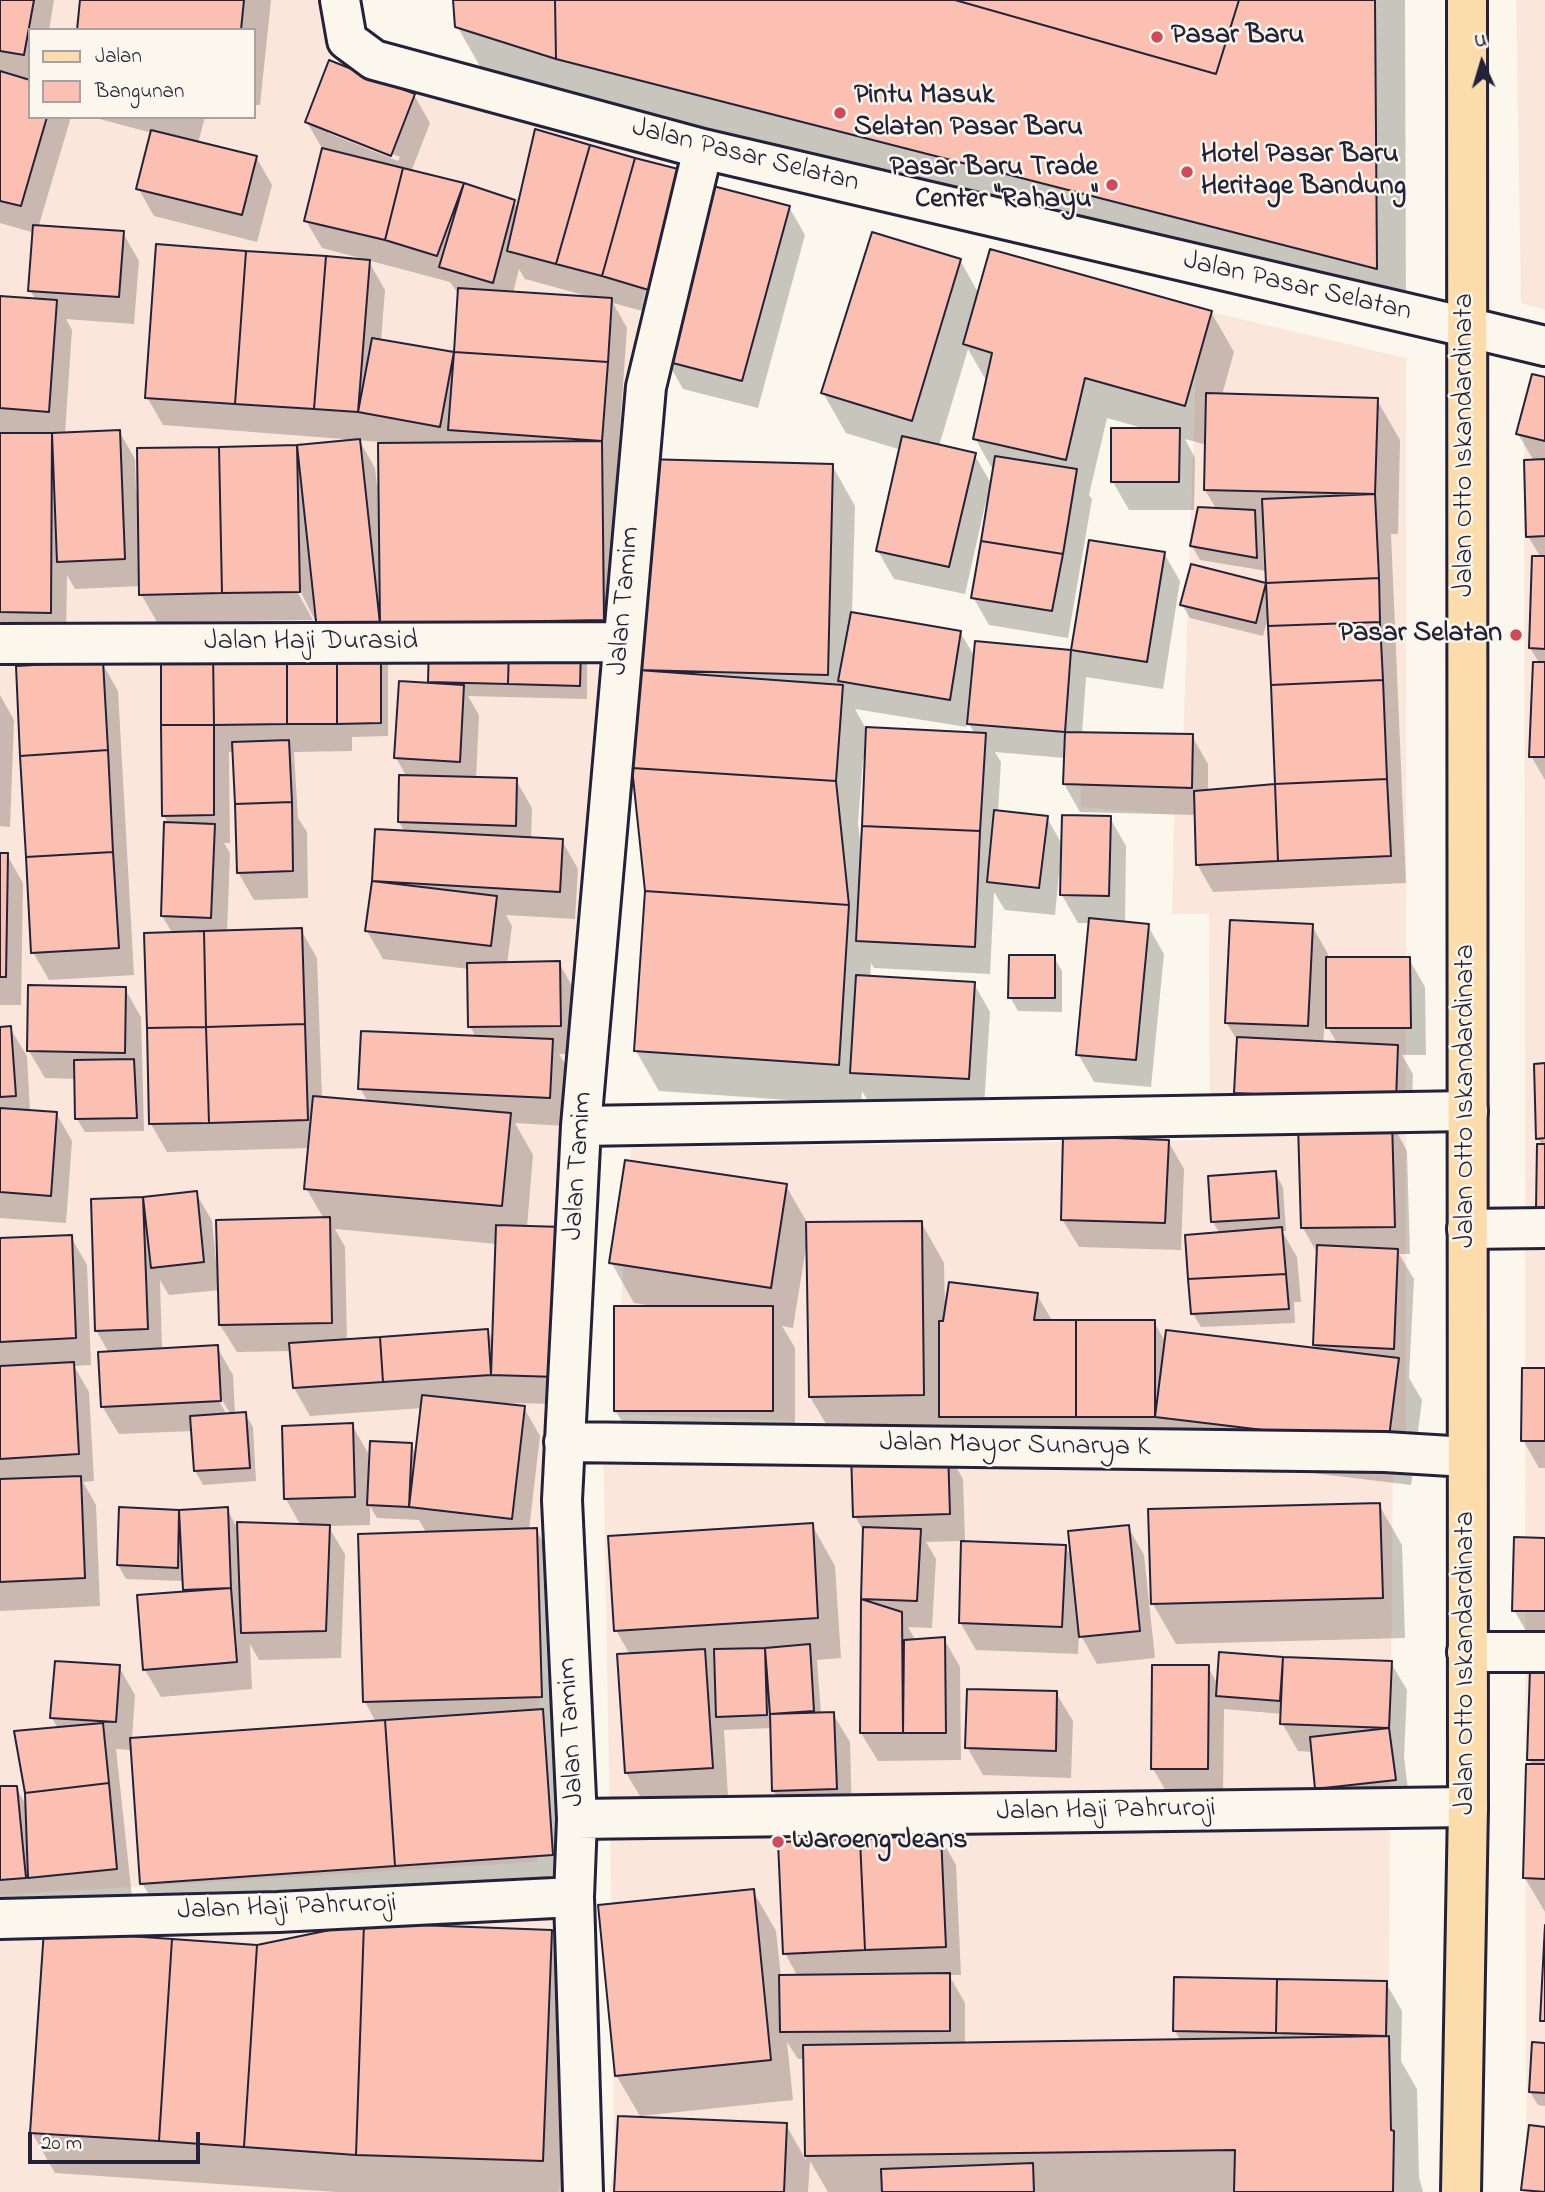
<!DOCTYPE html>
<html>
<head>
<meta charset="utf-8">
<style>
	body { margin:0 }
	#map { position:relative; width:1545px; height:2192px; overflow:hidden; background:#fbf7ec; font-family:"Indie Flower",sans-serif }
	canvas { display:block }
	.legend { position:absolute; left:28px; top:28px; width:228px; height:91px; box-sizing:border-box; background:#fbf7ec; border:2px solid #a4a2a5; margin:0; padding:9px 12px; list-style:none; font-size:21px; color:#22223b }
	.legend li { display:flex; align-items:center; gap:14px; height:35px }
	.legend b { width:35px; border:2px solid #a4a2a5 }
	.north { position:absolute; left:1447px; top:28px; width:70px; height:70px; -webkit-text-stroke:5px #fbf7ec; paint-order:stroke; rotate:356deg; font-size:19px; font-weight:700; line-height:28px; text-align:center; color:#22223b }
	.north::after { content:''; display:block; margin:auto; width:24px; height:32px; background:#22223b; clip-path:polygon(50% 0,100% 100%,50% 72%,0 100%) }
	.scale { position:absolute; left:28px; top:2132px; width:172px; height:32px; box-sizing:border-box; border:4px solid #22223b; border-top:0; padding-left:9px; font-size:21px; line-height:24px; white-space:nowrap; color:#22223b; -webkit-text-stroke:5px #fbf7ec; paint-order:stroke }
</style>
</head>
<body>
<div id="map">
<canvas width="1545" height="2192"></canvas>
<ul class="legend">
<li><b style="height:9px;background:#fddcac"></b>Jalan</li>
<li><b style="height:19px;background:#fbc0b2"></b>Bangunan</li>
</ul>
<div class="north">U</div>
<div class="scale">20 m</div>
</div>
<script>
const g = document.querySelector('canvas').getContext('2d');
g.lineJoin = 'round';
function fill(path, color) { g.fillStyle = color; g.fill(path, 'evenodd'); }
const toPath = rows => new Path2D(rows.map(r => 'M' + r).join(''));
function stroke(path, color, width, dash) { g.strokeStyle = color; g.lineWidth = width; g.lineCap = dash ? 'butt' : 'round'; g.setLineDash(dash || []); g.stroke(path); }
function label(font, color, halo, rows, align = 'center') {
  g.font = font + ' "Indie Flower",sans-serif'; g.lineWidth = 5; g.setLineDash([]); g.textBaseline = 'middle'; g.strokeStyle = halo; g.fillStyle = color; for (const [text, x, y, turn = 0] of rows) {
    g.save(); g.translate(x, y); g.rotate((+turn || 0) * Math.PI / 180); g.textAlign = isNaN(turn) ? turn : align; if (halo) g.strokeText(text, 0, 0); g.fillText(text, 0, 0); g.restore();
  }
}
fill(toPath([
	[0,0,329,0,332,75,666,151,619,440,543,1449,537,1862,0,1895],
	[30,30,254,30,254,117,30,117],
	[1516,0,1545,0,1545,310,1521,303],
	[1198,309,1406,358,1406,1445,614,1414,631,1148,1210,1140,1209,914,1172,914,1174,815,1081,807,1080,753,1183,747],
	[1524,398,1545,403,1545,2192,1526,2192],
	[603,1437,1393,1464,1387,2192,610,2192,614,2158,613,2002],
	[561,1905,572,2068,558,2192,0,2192,0,1934]
]), '#fbe6db');
fill(toPath([
	[0,0,54,0,49,30,30,30,30,117,71,117,38,228,123,233,139,261,134,324,66,319,72,330,65,433,119,431,135,459,136,492,140,492,139,449,297,447,359,440,375,468,377,486,380,486,394,443,163,425,147,397,369,262,385,290,381,341,456,354,459,295,450,282,322,248,306,221,323,150,307,122,414,95,430,123,411,172,514,202,518,210,685,173,668,318,613,303,627,328,617,470,624,483,626,660,587,661,587,699,468,696,479,715,476,779,516,780,532,808,531,839,562,841,578,869,575,919,506,915,512,926,507,964,559,963,575,991,576,1054,559,1054,568,1069,565,1126,515,1123,533,1155,527,1227,573,1404,495,1403,524,1408,540,1436,529,1530,536,1530,560,1571,576,1895,165,1923,142,1883,132,1750,116,1749,132,1897,46,1905,40,1895,41,1906,0,1909,0,1788,16,1787,27,1807,58,1729,52,1718,119,1667,135,1695,132,1739,376,1722,365,1702,427,1534,419,1520,377,1518,370,1506,370,1525,328,1526,345,1554,341,1658,259,1660,250,1644,252,1689,161,1697,145,1670,187,1593,184,1581,126,1579,118,1565,178,1511,181,1517,227,1509,239,1531,301,1526,286,1499,352,1425,368,1453,368,1461,411,1445,417,1455,423,1408,310,1416,294,1388,292,1351,237,1352,220,1325,220,1290,169,1295,160,1280,162,1350,217,1347,233,1375,235,1414,245,1414,253,1427,256,1481,203,1485,195,1471,193,1431,119,1434,102,1406,109,1353,96,1330,93,1200,196,1193,212,1221,216,1261,324,1219,306,1188,310,1148,167,1152,151,1124,173,934,162,916,169,824,164,816,163,652,330,651,297,584,294,586,313,620,157,622,141,594,141,586,75,589,67,575,66,640,11,639,0,621,0,298,36,300,30,290,35,233,0,223],
	[328,129,400,157,398,161,328,133],
	[519,269,525,279,591,297,513,293],
	[398,651,405,664,430,663,431,685,396,758,407,777,399,822,405,832,377,831,367,931,383,959,469,969,470,1026,476,1037,360,1088,368,1102,322,1098,317,958,301,930,227,932,230,853,224,843,230,843,229,752,234,752,238,872,254,900,308,898,307,832,298,818,294,752,352,751,352,737,388,736,388,664,381,653],
	[335,1229,497,1244,494,1343,487,1331,347,1341,345,1247],
	[218,1393,231,1415,227,1415,215,1394],
	[82,0,271,0,260,105,254,105,254,30,79,30],
	[454,0,1405,0,1406,319,486,77,457,26],
	[92,117,205,117,198,143,256,157,272,185,257,242,154,216,138,188,152,133],
	[789,207,805,235,758,408,683,389,667,361],
	[960,260,979,294,1211,312,1234,352,1222,395,1377,400,1400,440,1398,534,1391,534,1406,883,1213,892,1197,864,1196,815,1080,812,1064,784,1065,758,995,752,1001,762,998,812,1047,818,1063,846,1110,818,1126,846,1125,923,1148,926,1164,954,1151,1087,1094,1082,1078,1054,1090,923,1078,923,1062,895,1062,874,1059,874,1055,915,1005,910,994,892,990,974,874,968,871,963,870,978,974,984,990,1012,984,1107,868,1101,862,1091,861,1105,659,1091,636,1051,647,891,640,671,832,465,855,506,852,614,960,632,975,657,976,643,1073,652,1091,542,1164,553,1180,581,1163,689,1086,677,1082,734,1192,736,1208,764,1208,791,1276,786,1268,617,1263,636,1190,618,1182,605,1192,566,1268,585,1267,571,1200,560,1192,546,1217,510,1205,490,1207,445,1185,439,1195,458,1194,510,1129,510,1113,482,1146,429,1107,418,1089,495,1092,499,1068,638,989,625,973,597,989,502,986,501,965,594,894,579,878,551,901,450,846,433,823,393],
	[968,349,987,382,975,438,994,472,992,485,974,454,939,446],
	[1262,531,1265,531,1267,568,1264,568],
	[855,709,966,727,967,720,975,734,866,729],
	[863,759,867,759,860,841,858,823],
	[1545,379,1545,780,1531,756,1540,664,1530,648,1541,558,1528,536,1534,461,1518,434],
	[102,663,118,691,134,975,49,980,33,952],
	[0,695,14,720,10,827,0,826],
	[0,855,7,855,23,883,21,1005,0,1005],
	[1312,926,1328,954,1328,959,1409,959,1425,987,1426,1055,1402,1055,1413,1074,1411,1128,1394,1127,1407,1151,1410,1254,1399,1254,1414,1279,1409,1378,1422,1400,1411,1485,1180,1457,965,1457,946,1425,946,1435,834,1437,810,1397,806,1247,793,1328,782,1326,795,1348,795,1451,639,1451,615,1410,653,1306,634,1303,611,1262,786,1186,808,1224,921,1222,944,1263,945,1308,1037,1295,1053,1322,1154,1322,1166,1343,1318,1350,1315,1344,1319,1256,1303,1228,1300,1123,1252,1121,1236,1093,1239,1043,1226,1022],
	[1325,1022,1337,1043,1323,1043],
	[1054,957,1062,971,1062,1012,1018,1011,1010,997],
	[125,989,141,1017,144,1131,85,1132,77,1119,76,1079,45,1078,29,1051],
	[10,1028,27,1056,30,1111,56,1113,72,1141,66,1223,0,1218,0,1029],
	[1545,1065,1545,1221,1543,1146,1538,1138],
	[1168,1141,1184,1169,1181,1250,1079,1247,1062,1219],
	[1275,1173,1283,1187,1286,1231,1282,1231,1297,1257,1301,1302,1294,1302,1295,1323,1201,1327,1193,1314,1220,1234,1213,1222],
	[71,1237,87,1265,91,1365,74,1366,89,1392,94,1481,83,1482,96,1505,100,1606,0,1611,0,1240],
	[1545,1370,1545,1468,1539,1468,1523,1440],
	[947,1451,963,1479,965,1542,1065,1546,1073,1560,1128,1527,1144,1555,1155,1658,1097,1664,1079,1632,1078,1654,976,1650,960,1622,963,1541,926,1542,936,1559,932,1628,908,1627,916,1641,944,1639,960,1667,961,1760,878,1761,861,1733,865,1534,855,1516],
	[1379,1505,1402,1545,1405,1638,1176,1644,1153,1604],
	[812,1525,835,1566,841,1658,817,1660,821,1714,833,1714,850,1742,852,1817,789,1818,773,1790,772,1728,724,1730,728,1796,643,1801,626,1773,619,1656,630,1655,616,1630],
	[1545,1539,1545,1638,1530,1638,1514,1610],
	[1221,1654,1391,1663,1407,1690,1404,1757,1410,1807,1333,1816,1317,1788,1313,1752,1298,1751,1282,1723,1283,1714,1224,1709,1223,1796,1169,1796,1153,1769,1208,1667,1218,1685],
	[1545,1671,1545,1912,1525,1878,1533,1766,1529,1759],
	[1056,1693,1073,1721,1071,1778,983,1775,967,1747],
	[940,1837,956,1865,961,1975,949,1975,965,2003,965,2044,1181,2041,1175,2031,1386,1983,1402,2011,1401,2061,1417,2089,1419,2177,1423,2192,828,2192,810,2161,808,2192,616,2192,786,2125,806,2160,805,2059,798,2059,787,2042,793,2100,640,2116,616,2075,753,1891,776,1931,781,1977,798,1977,785,1953],
	[551,1932,574,1972,566,2192,337,2192,55,2173,32,2133,257,1947],
	[1545,2045,1545,2106,1538,2105,1530,2092]
]), '#0003');
const building = toPath([
	[0,0,34,0,24,55,0,51,0,0],
	[80,0,244,0,241,30,77,30,80,0],
	[453,0,555,0,556,59,455,27,453,0],
	[555,0,955,0,1216,74,1239,0,1375,0,1377,269,556,59,555,0],
	[955,0,1239,0,1216,74,955,0],
	[329,60,415,94,391,156,305,122,329,60],
	[0,71,30,80,30,117,47,117,21,206,0,201,0,71],
	[535,129,590,145,556,264,507,251,535,129],
	[151,130,257,156,242,215,136,189,151,130],
	[590,145,635,158,602,276,556,264,590,145],
	[322,148,403,168,385,240,304,221,322,148],
	[635,158,686,171,652,291,602,276,635,158],
	[403,168,464,183,437,256,385,240,403,168],
	[464,183,515,200,493,283,439,267,464,183],
	[713,186,790,206,742,381,665,361,713,186],
	[33,225,124,231,119,297,28,291,33,225],
	[872,232,961,259,912,421,821,393,872,232],
	[156,244,246,251,235,404,145,398,156,244],
	[990,249,1212,311,1185,406,1085,378,1066,460,973,439,992,353,963,344,990,249],
	[246,251,326,256,314,409,235,404,246,251],
	[326,256,370,260,358,412,314,409,326,256],
	[458,288,612,298,608,362,454,352,458,288],
	[0,296,57,300,49,412,0,408,0,296],
	[372,338,454,352,440,427,358,412,372,338],
	[454,352,608,362,602,441,448,430,454,352],
	[1532,374,1545,377,1545,441,1516,434,1532,374],
	[1206,393,1378,398,1375,494,1204,490,1206,393],
	[1111,428,1180,428,1179,482,1111,482,1111,428],
	[120,430,125,559,57,562,52,433,120,430],
	[0,433,52,433,51,613,0,612,0,433],
	[902,436,976,453,949,567,876,551,902,436],
	[360,439,380,624,317,630,297,445,360,439],
	[602,441,604,620,380,624,378,443,602,441],
	[297,445,300,592,222,593,219,447,297,445],
	[219,447,222,593,139,595,137,448,219,447],
	[995,456,1077,469,1063,554,981,541,995,456],
	[643,459,833,464,828,675,638,670,643,459],
	[1545,459,1545,536,1526,537,1524,460,1545,459],
	[1375,494,1379,578,1266,583,1262,499,1375,494],
	[1198,507,1255,510,1257,558,1190,546,1198,507],
	[1089,540,1165,552,1147,662,1071,650,1089,540],
	[981,541,1063,554,1052,611,971,598,981,541],
	[1532,556,1545,556,1545,649,1529,648,1532,556],
	[1191,564,1266,583,1256,623,1180,605,1191,564],
	[1379,578,1380,622,1268,626,1266,583,1379,578],
	[851,612,961,631,950,700,838,681,851,612],
	[1380,622,1383,680,1271,685,1268,626,1380,622],
	[975,641,1071,650,1065,732,967,724,975,641],
	[429,644,509,646,508,684,428,682,429,644],
	[509,646,581,648,580,686,508,684,509,646],
	[381,648,381,723,337,724,337,649,381,648],
	[287,649,337,649,337,724,287,724,287,649],
	[287,649,287,724,214,725,213,650,287,649],
	[213,650,214,725,161,725,161,651,213,650],
	[103,661,108,750,20,756,16,666,103,661],
	[1533,662,1545,662,1545,757,1529,757,1533,662],
	[638,670,843,685,836,781,632,768,638,670],
	[1383,680,1387,779,1275,784,1271,685,1383,680],
	[399,681,464,685,460,762,394,758,399,681],
	[161,725,214,725,214,815,162,816,161,725],
	[866,727,986,733,980,831,862,826,866,727],
	[1065,732,1193,734,1192,788,1063,784,1065,732],
	[289,740,292,802,235,804,232,742,289,740],
	[108,750,113,852,26,857,20,756,108,750],
	[632,768,836,781,849,905,645,891,632,768],
	[399,775,517,778,516,826,398,822,399,775],
	[1387,779,1391,856,1278,861,1275,784,1387,779],
	[1275,784,1278,861,1196,865,1194,791,1275,784],
	[292,802,293,871,237,873,235,804,292,802],
	[994,810,1048,816,1039,888,987,882,994,810],
	[1062,815,1111,816,1109,896,1060,895,1062,815],
	[164,822,215,824,211,918,161,916,164,822],
	[862,826,980,831,975,947,856,941,862,826],
	[375,829,563,839,560,892,372,881,375,829],
	[113,852,119,948,31,953,26,857,113,852],
	[0,853,8,853,6,977,0,977,0,853],
	[372,881,497,896,491,946,365,931,372,881],
	[645,891,849,905,839,1065,634,1051,645,891],
	[1089,918,1149,924,1136,1060,1076,1055,1089,918],
	[1230,920,1313,924,1308,1026,1225,1023,1230,920],
	[302,928,305,1024,206,1027,204,931,302,928],
	[204,931,206,1027,147,1028,144,933,204,931],
	[1009,955,1055,955,1055,998,1008,998,1009,955],
	[1326,957,1410,957,1411,1028,1326,1028,1326,957],
	[560,961,561,1026,468,1027,467,963,560,961],
	[856,975,975,982,969,1079,850,1073,856,975],
	[28,985,126,987,125,1053,27,1051,28,985],
	[305,1024,308,1120,209,1123,206,1027,305,1024],
	[11,1026,16,1096,0,1097,0,1027,11,1026],
	[206,1027,209,1123,149,1124,147,1028,206,1027],
	[361,1031,553,1039,550,1098,358,1089,361,1031],
	[1237,1037,1398,1045,1396,1101,1234,1093,1237,1037],
	[134,1059,137,1118,75,1119,74,1060,134,1059],
	[1545,1063,1545,1138,1536,1139,1534,1064,1545,1063],
	[313,1096,511,1113,502,1206,304,1189,313,1096],
	[0,1108,57,1112,51,1196,0,1192,0,1108],
	[1392,1121,1395,1227,1301,1228,1298,1124,1392,1121],
	[1063,1136,1169,1140,1165,1223,1061,1220,1063,1136],
	[1537,1144,1545,1144,1545,1209,1536,1209,1537,1144],
	[625,1160,787,1184,771,1288,609,1263,625,1160],
	[1276,1171,1279,1218,1211,1222,1208,1176,1276,1171],
	[197,1191,204,1262,151,1268,143,1197,197,1191],
	[143,1197,148,1329,95,1331,91,1199,143,1197],
	[330,1217,332,1323,219,1325,216,1220,330,1217],
	[922,1221,924,1395,809,1397,806,1222,922,1221],
	[496,1225,563,1227,558,1377,491,1375,496,1225],
	[1282,1227,1286,1274,1188,1279,1185,1235,1282,1227],
	[72,1235,76,1338,0,1342,0,1238,72,1235],
	[1317,1245,1398,1249,1394,1349,1313,1345,1317,1245],
	[1286,1274,1289,1309,1191,1314,1188,1279,1286,1274],
	[949,1282,1038,1293,1034,1320,1076,1320,1076,1417,939,1417,939,1321,943,1321,949,1282],
	[614,1306,773,1306,773,1411,614,1411,614,1306],
	[1076,1320,1155,1320,1155,1417,1076,1417,1076,1320],
	[488,1329,491,1375,383,1382,380,1337,488,1329],
	[1166,1330,1399,1358,1388,1445,1155,1417,1166,1330],
	[380,1337,383,1382,293,1388,289,1343,380,1337],
	[218,1345,221,1401,101,1407,98,1352,218,1345],
	[74,1362,79,1454,0,1459,0,1366,74,1362],
	[1522,1368,1545,1368,1545,1441,1521,1441,1522,1368],
	[422,1395,525,1406,512,1519,409,1507,422,1395],
	[246,1412,250,1468,194,1471,190,1416,246,1412],
	[353,1423,355,1497,284,1499,282,1426,353,1423],
	[370,1441,412,1443,409,1507,367,1505,370,1441],
	[948,1449,950,1514,853,1517,851,1452,948,1449],
	[81,1476,85,1578,0,1582,0,1479,81,1476],
	[1380,1503,1383,1598,1151,1604,1148,1509,1380,1503],
	[119,1507,179,1510,178,1568,117,1565,119,1507],
	[228,1507,231,1588,183,1590,179,1510,228,1507],
	[237,1522,330,1525,326,1631,241,1633,237,1522],
	[813,1523,818,1618,614,1631,608,1536,813,1523],
	[1129,1525,1140,1631,1079,1637,1068,1531,1129,1525],
	[863,1527,921,1529,917,1601,861,1599,863,1527],
	[537,1528,542,1697,363,1702,358,1534,537,1528],
	[1514,1537,1545,1538,1545,1611,1512,1611,1514,1537],
	[961,1541,1066,1545,1062,1627,959,1623,961,1541],
	[231,1588,237,1662,143,1670,137,1595,231,1588],
	[861,1599,902,1612,903,1733,860,1733,861,1599],
	[945,1637,946,1733,903,1733,904,1640,945,1637],
	[810,1644,814,1711,770,1714,765,1648,810,1644],
	[765,1648,767,1715,716,1717,714,1649,765,1648],
	[705,1649,713,1768,625,1773,617,1654,705,1649],
	[1219,1652,1283,1657,1280,1701,1216,1696,1219,1652],
	[1283,1657,1392,1661,1389,1728,1280,1724,1283,1657],
	[55,1661,120,1665,116,1722,50,1718,55,1661],
	[1152,1665,1209,1665,1208,1769,1151,1769,1152,1665],
	[1530,1669,1545,1670,1545,1760,1527,1760,1530,1669],
	[967,1689,1057,1691,1056,1751,965,1748,967,1689],
	[543,1709,553,1855,395,1866,385,1720,543,1709],
	[834,1712,837,1789,772,1791,770,1714,834,1712],
	[385,1720,395,1866,140,1884,130,1738,385,1720],
	[103,1723,109,1783,25,1793,14,1731,103,1723],
	[1389,1728,1396,1780,1315,1789,1310,1737,1389,1728],
	[1526,1764,1545,1764,1545,1879,1523,1878,1526,1764],
	[109,1783,117,1869,28,1878,25,1793,109,1783],
	[0,1786,17,1786,26,1878,0,1880,0,1786],
	[941,1835,946,1947,865,1950,860,1839,941,1835],
	[860,1839,865,1950,783,1954,778,1842,860,1839],
	[754,1889,771,2060,615,2076,598,1905,754,1889],
	[364,1923,552,1930,543,2161,356,2155,364,1923],
	[364,1923,356,2155,244,2147,257,1945,364,1923],
	[1545,1925,1545,2021,1540,2021,1545,1925],
	[44,1930,172,1939,159,2141,30,2133,44,1930],
	[172,1939,257,1945,244,2147,159,2141,172,1939],
	[950,1973,950,2031,780,2032,779,1975,950,1973],
	[1174,1977,1277,1979,1276,2033,1173,2031,1174,1977],
	[1277,1979,1387,1981,1386,2036,1276,2033,1277,1979],
	[1389,2036,1391,2130,1394,2131,1393,2192,1234,2192,1235,2150,805,2156,803,2045,1389,2036],
	[1532,2042,1545,2043,1545,2093,1529,2092,1532,2042],
	[618,2116,787,2123,784,2192,614,2192,618,2116],
	[1529,2125,1545,2127,1545,2192,1521,2190,1529,2125],
	[1033,2163,1034,2192,882,2192,881,2169,1033,2163]
]);
fill(building, '#fbc0b2');
stroke(building, '#22223b', 2);
const street = toPath([
	[340,0,347,40,374,60,703,149,1466,327],
	[0,644,623,642],
	[581,1126,1468,1111],
	[1467,1229,1545,1228],
	[564,1442,1385,1452,1467,1457],
	[1467,1652,1545,1652],
	[577,1819,1468,1807],
	[0,1919,278,1912,574,1897],
	[583,2192,574,1897,577,1819,562,1500,581,1126,646,387,703,149]
]);
const secondary = toPath([
	[1466,327,1545,346]
]);
const primary = toPath([
	[1461,2192,1468,1807,1467,0]
]);
stroke(street, '#22223b', 44);
stroke(secondary, '#22223b', 44);
stroke(primary, '#22223b', 44);
stroke(street, '#fbf7ec', 38);
stroke(secondary, '#fbf7ec', 38);
stroke(primary, '#fddcac', 38);
for (const [x, y, r, color] of [
	[1157,37,7,"#d1495b"],
	[840,113,7,"#d1495b"],
	[1187,172,7,"#d1495b"],
	[1112,185,7,"#d1495b"],
	[1516,635,7,"#d1495b"],
	[778,1842,7,"#d1495b"]
]) { const dot = new Path2D(); dot.arc(x, y, r, 0, 2 * Math.PI); g.fillStyle = color; g.fill(dot); stroke(dot, '#fbf7ec', 2.5); }
label('bold 28px', '#22223b', '#fbf7ec', [
	["Pasar Baru",1171,37],
	["Pintu Masuk",854,97],
	["Selatan Pasar Baru",854,129],
	["Hotel Pasar Baru",1201,156],
	["Heritage Bandung",1201,188],
	["Pasar Baru Trade",1098,169,"right"],
	["Center \"Rahayu\"",1098,201,"right"],
	["Pasar Selatan",1502,635,"right"],
	["Waroeng Jeans",792,1842]
], 'left');
label('28px', '#22223b', '#fbf7ec', [
	["Jalan Pasar Selatan",745,157,14],
	["Jalan Pasar Selatan",1297,288,13],
	["Jalan Otto Iskandardinata",1466,445,-90],
	["Jalan Tamim",626,601,-85],
	["Jalan Haji Durasid",311,643],
	["Jalan Otto Iskandardinata",1467,1096,-90],
	["Jalan Tamim",580,1166,-86],
	["Jalan Mayor Sunarya K",1015,1447,1],
	["Jalan Otto Iskandardinata",1467,1663,-90],
	["Jalan Tamim",573,1732,-93],
	["Jalan Haji Pahruroji",1106,1812,-1],
	["Jalan Haji Pahruroji",287,1909,-2]
]);
</script>
</body>
</html>
